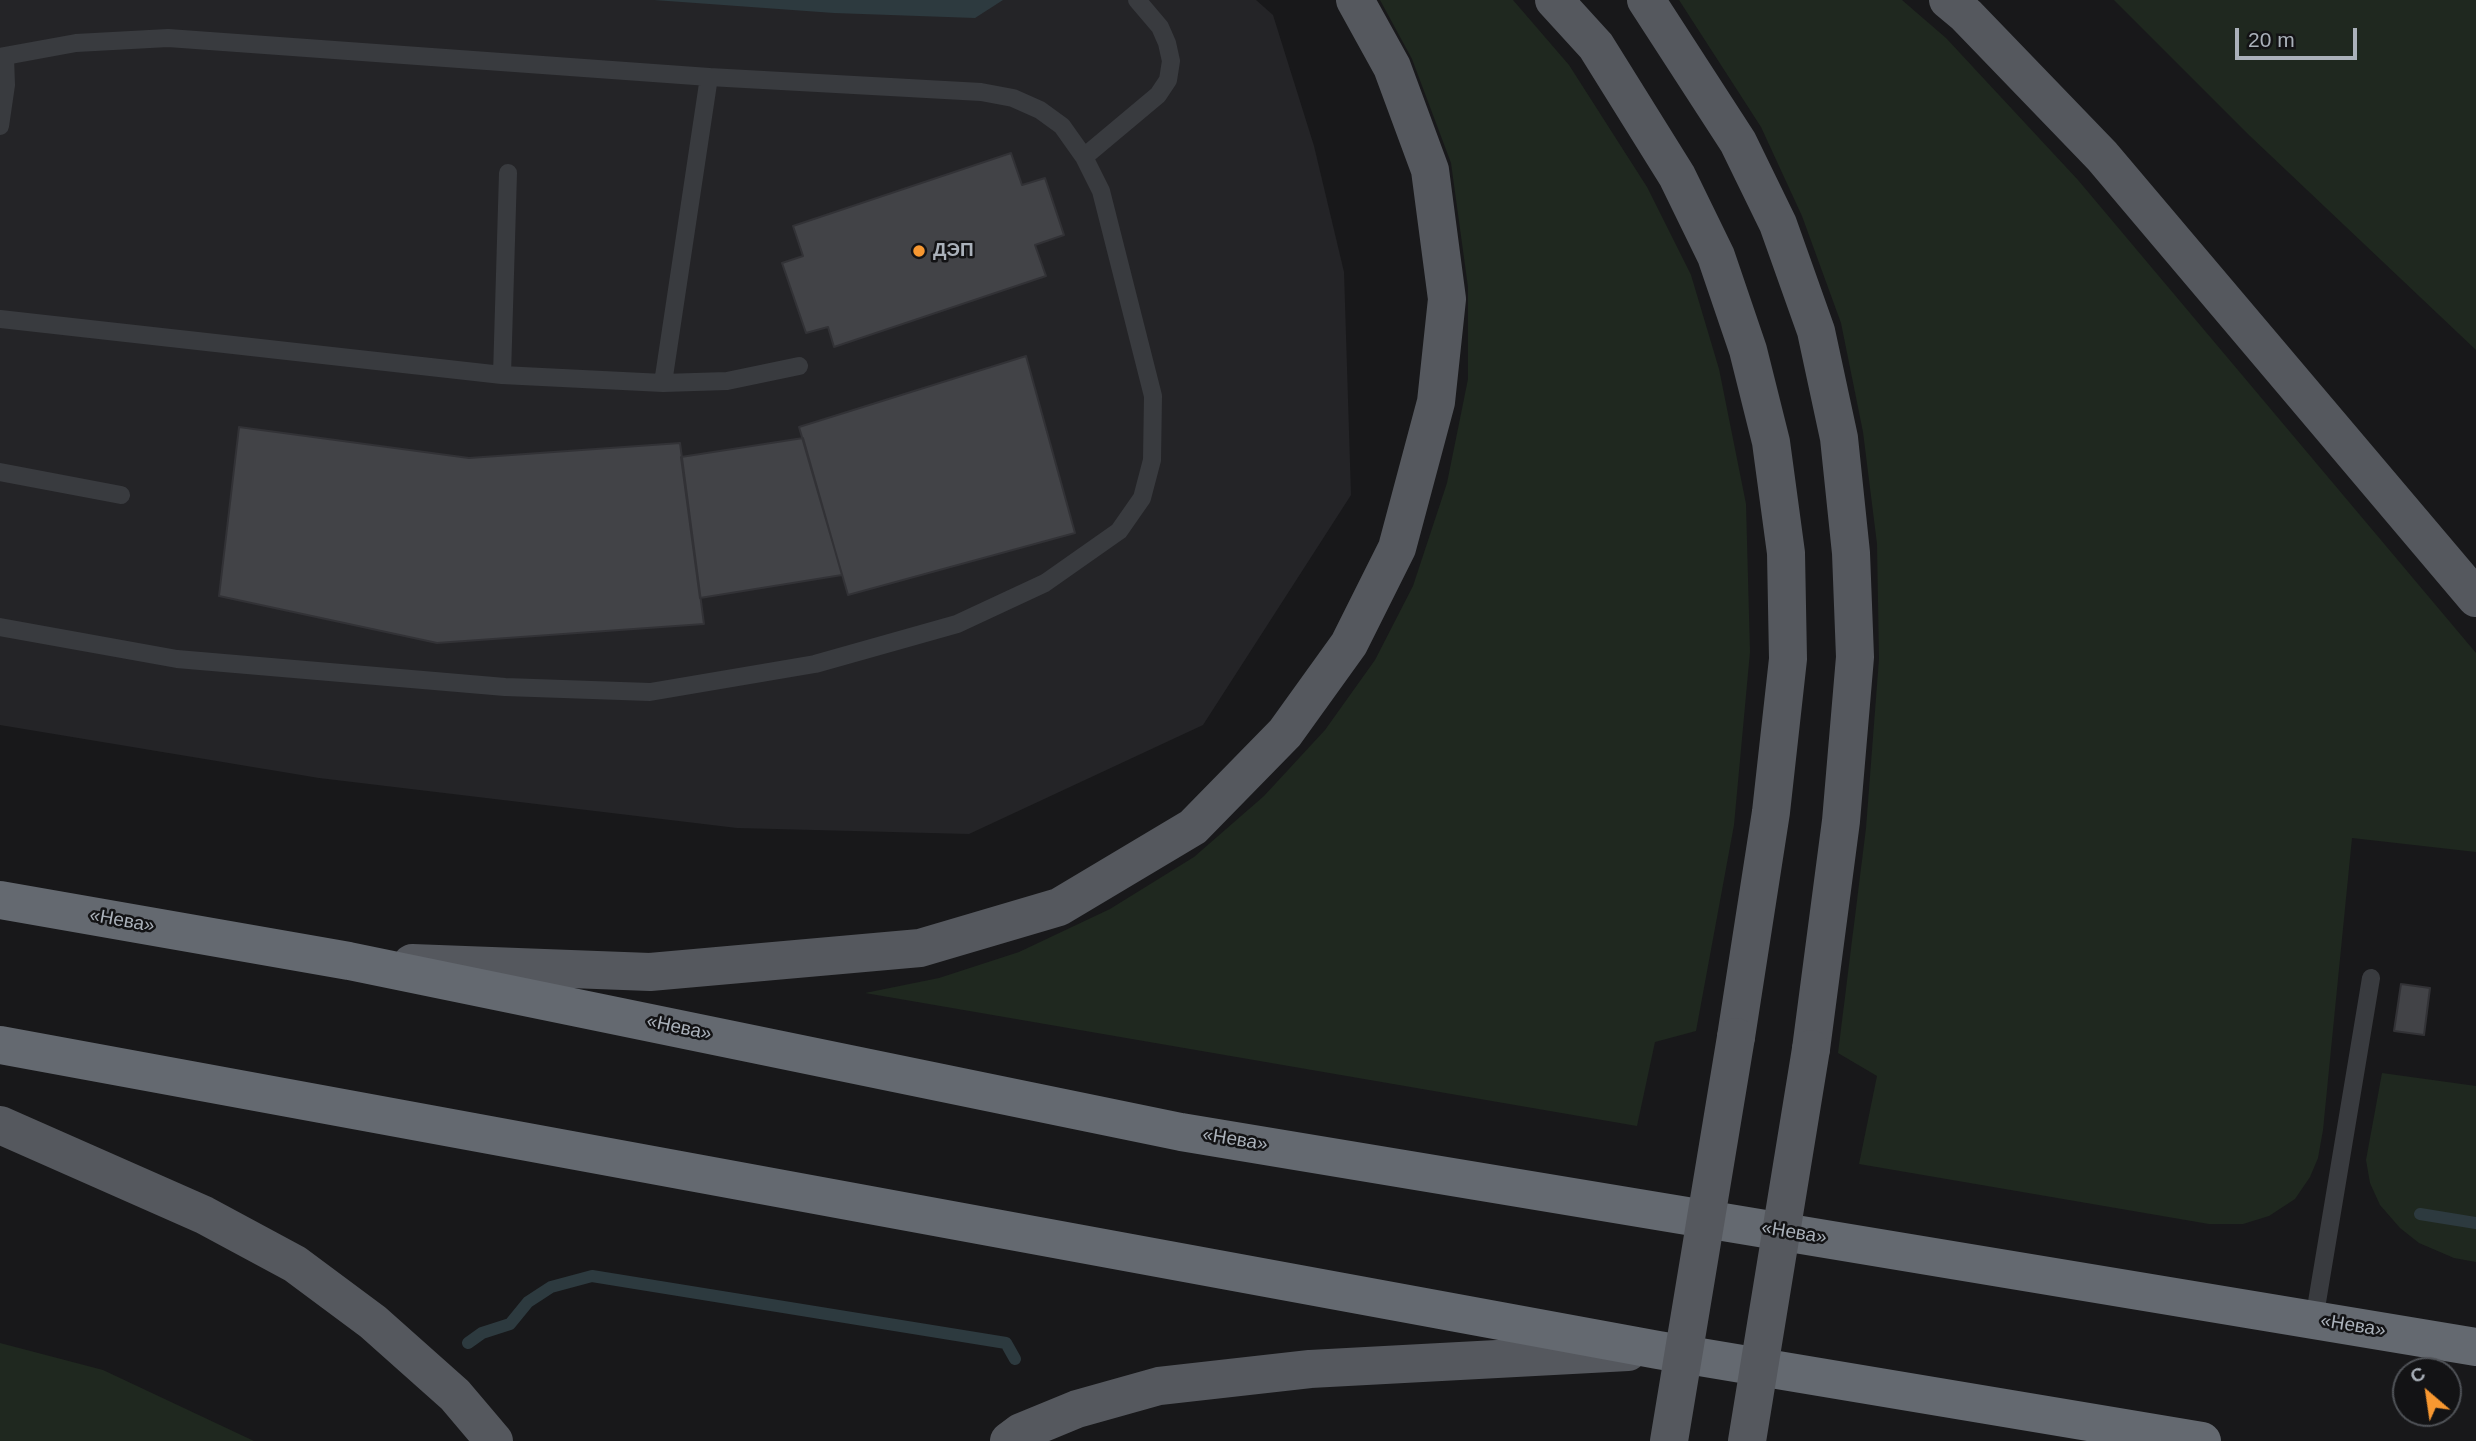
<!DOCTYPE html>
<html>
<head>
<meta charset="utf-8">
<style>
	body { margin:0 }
	#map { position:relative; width:2476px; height:1441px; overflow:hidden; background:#18181a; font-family:Arial,sans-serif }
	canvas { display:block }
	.north { position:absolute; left:2392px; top:1357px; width:70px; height:70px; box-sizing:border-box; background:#131315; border:2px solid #4f5257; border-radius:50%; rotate:331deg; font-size:19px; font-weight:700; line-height:28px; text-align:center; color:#aab1ba }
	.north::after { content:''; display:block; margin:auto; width:24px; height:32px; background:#f89831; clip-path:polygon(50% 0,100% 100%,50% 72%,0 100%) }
	.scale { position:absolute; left:2235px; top:28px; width:122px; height:32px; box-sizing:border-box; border:4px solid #aab1ba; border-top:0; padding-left:9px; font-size:21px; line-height:24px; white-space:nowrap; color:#aab1ba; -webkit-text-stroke:5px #131315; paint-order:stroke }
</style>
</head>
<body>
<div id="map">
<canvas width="2476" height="1441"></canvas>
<div class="north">С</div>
<div class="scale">20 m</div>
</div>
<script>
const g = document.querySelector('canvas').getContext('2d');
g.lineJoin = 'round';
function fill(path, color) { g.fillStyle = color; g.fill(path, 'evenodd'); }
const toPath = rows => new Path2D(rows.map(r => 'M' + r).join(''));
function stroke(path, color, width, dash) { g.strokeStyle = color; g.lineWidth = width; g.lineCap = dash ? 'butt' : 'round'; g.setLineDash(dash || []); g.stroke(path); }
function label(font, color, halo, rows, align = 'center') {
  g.font = font + ' Arial,sans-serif'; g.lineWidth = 5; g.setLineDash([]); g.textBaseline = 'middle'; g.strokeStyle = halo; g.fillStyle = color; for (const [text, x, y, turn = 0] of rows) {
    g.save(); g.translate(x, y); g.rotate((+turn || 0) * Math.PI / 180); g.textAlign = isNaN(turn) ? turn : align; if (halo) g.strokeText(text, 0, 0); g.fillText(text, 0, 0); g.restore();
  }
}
fill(toPath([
	[0,0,1256,0,1273,15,1314,146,1344,272,1351,495,1203,725,969,834,737,828,319,778,0,725]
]), '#242427');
fill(toPath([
	[1380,0,1513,0,1569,65,1647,187,1691,275,1719,369,1746,504,1750,652,1734,825,1696,1031,1655,1042,1637,1126,865,993,939,978,1019,952,1110,909,1194,857,1264,796,1325,730,1375,660,1413,586,1447,483,1468,379,1468,287,1451,163,1412,59],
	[1679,0,1902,0,1946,38,2078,180,2476,653,2476,852,2352,838,2323,1130,2318,1158,2310,1177,2295,1199,2269,1216,2243,1224,2209,1224,1859,1164,1877,1076,1838,1053,1866,828,1879,659,1877,544,1863,432,1841,323,1802,216,1761,127],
	[2114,0,2476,0,2476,350,2250,136],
	[2382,1073,2476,1086,2476,1262,2454,1258,2419,1243,2400,1228,2380,1205,2370,1183,2366,1160],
	[0,1343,103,1370,254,1441,0,1441]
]), '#1f281f');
fill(toPath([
	[654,0,1003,0,975,18,834,13]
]), '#2d3a3f');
stroke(toPath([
	[2420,1214,2476,1223],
	[468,1343,482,1333,510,1324,528,1302,551,1287,592,1276,1006,1343,1015,1359]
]), '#2d3a3f', 12);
const building = toPath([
	[1011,153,1022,185,1045,178,1064,235,1035,245,1046,276,834,347,828,327,806,333,782,263,803,256,793,226,1011,153],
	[1026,356,1075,533,848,595,799,427,1026,356],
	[239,427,469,458,680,443,704,624,437,643,219,596,239,427],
	[803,438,842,575,700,598,681,457,803,438],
	[2401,984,2430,988,2424,1035,2394,1031,2401,984]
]);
fill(building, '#424347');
stroke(building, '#323236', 2);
stroke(toPath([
	[0,57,76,43,168,38,709,77,981,92,1013,98,1040,110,1062,126,1084,157,1101,191,1153,396,1152,460,1142,498,1119,531,1045,583,957,624,815,664,650,692,505,687,177,659,0,627],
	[0,126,6,85,5,57],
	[1084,157,1158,95,1168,80,1171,61,1167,43,1160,27,1137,0],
	[0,319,502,375,663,383,709,77],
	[502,375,508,173],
	[663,383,727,381,799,366],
	[0,472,121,495],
	[2314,1320,2371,978]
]), '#393b3f', 18);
stroke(toPath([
	[1554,0,1596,46,1677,176,1716,256,1748,350,1771,442,1786,553,1788,659,1771,812,1736,1037],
	[1646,0,1738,142,1778,224,1816,331,1839,438,1851,553,1855,657,1841,821,1811,1049],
	[1948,0,1966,15,2102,156,2476,598],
	[412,963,650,972,920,948,1059,907,1193,827,1285,733,1349,644,1397,548,1436,402,1447,299,1430,170,1392,67,1355,0],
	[0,1125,204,1215,295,1264,373,1322,455,1395,494,1441],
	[1009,1441,1021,1432,1077,1409,1159,1386,1310,1369,1628,1352]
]), '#55585e', 38);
stroke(toPath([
	[0,900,349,961,1181,1132,2476,1347],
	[0,1045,1658,1350,2202,1441]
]), '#646970', 38);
stroke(toPath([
	[1669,1441,1736,1037],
	[1747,1441,1811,1049]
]), '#55585e', 38);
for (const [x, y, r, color] of [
	[919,251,7,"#f89831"]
]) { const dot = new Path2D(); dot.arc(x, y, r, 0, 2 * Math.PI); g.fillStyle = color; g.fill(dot); stroke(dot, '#131315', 2.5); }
label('bold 19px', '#aab1ba', '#131315', [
	["ДЭП",933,251]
], 'left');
label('19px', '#aab1ba', '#131315', [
	["«Нева»",122,921,10],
	["«Нева»",679,1028,12],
	["«Нева»",1235,1140,9],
	["«Нева»",1794,1233,9],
	["«Нева»",2353,1326,9]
]);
</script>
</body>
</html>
